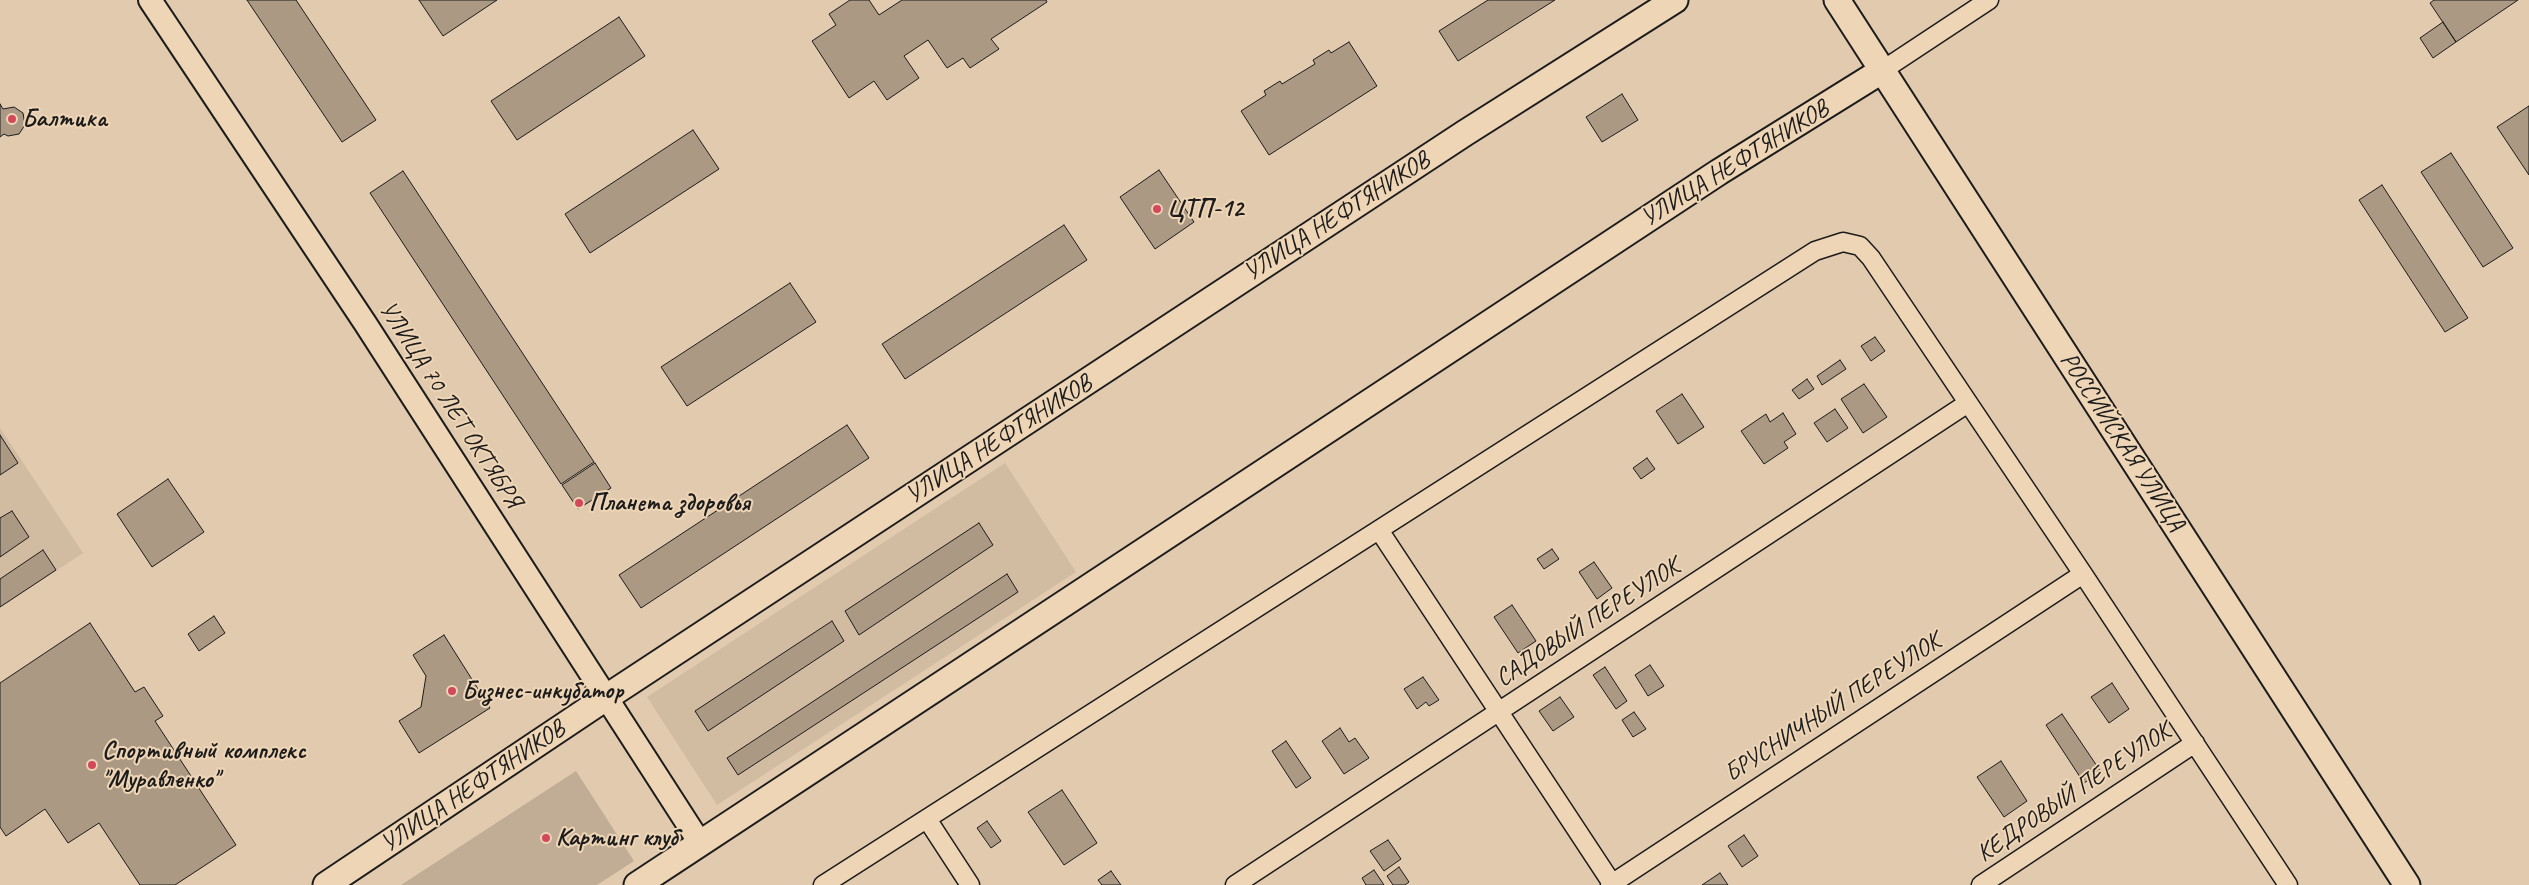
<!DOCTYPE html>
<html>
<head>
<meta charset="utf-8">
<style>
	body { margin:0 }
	canvas { display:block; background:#e1caad }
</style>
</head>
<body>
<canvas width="2529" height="885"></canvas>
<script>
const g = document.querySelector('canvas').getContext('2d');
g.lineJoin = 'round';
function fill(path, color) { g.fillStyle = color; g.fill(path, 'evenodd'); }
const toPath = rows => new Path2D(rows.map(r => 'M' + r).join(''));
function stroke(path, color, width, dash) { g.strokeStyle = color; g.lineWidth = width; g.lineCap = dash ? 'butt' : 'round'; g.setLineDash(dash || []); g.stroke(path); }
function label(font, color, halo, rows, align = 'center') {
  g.font = font + ' Caveat,sans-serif'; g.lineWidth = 4; g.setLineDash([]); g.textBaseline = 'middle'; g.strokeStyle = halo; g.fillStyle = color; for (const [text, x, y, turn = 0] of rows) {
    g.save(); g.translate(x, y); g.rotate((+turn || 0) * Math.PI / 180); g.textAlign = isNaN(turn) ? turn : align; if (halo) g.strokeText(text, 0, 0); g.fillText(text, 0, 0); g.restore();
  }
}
fill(toPath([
	[0,428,83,553,0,608],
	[1005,463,1076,572,717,805,647,697]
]), '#d1bba1');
fill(toPath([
	[576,771,634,861,597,885,401,885]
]), '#c1ad95');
const building = toPath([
	[247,0,296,0,376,120,342,142,247,0],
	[419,0,497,0,443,36,419,0],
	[850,0,869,0,879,15,902,0,1046,0,1047,2,991,39,999,49,970,68,963,58,947,68,928,40,904,56,919,78,887,100,874,81,849,98,812,41,836,25,829,14,850,0],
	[1488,0,1555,0,1458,61,1439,31,1488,0],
	[2434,0,2518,0,2456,42,2430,3,2434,0],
	[619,17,645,56,517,140,491,101,619,17],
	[2443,22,2456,42,2433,58,2420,38,2443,22],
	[1349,42,1377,86,1269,155,1241,111,1266,95,1264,91,1280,81,1282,84,1315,64,1313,60,1329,50,1331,53,1349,42],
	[1622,94,1638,120,1602,142,1586,117,1622,94],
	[0,104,3,109,14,107,23,113,25,125,19,134,8,136,4,134,0,137,0,104],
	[2529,106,2529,175,2497,127,2529,106],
	[693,130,719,169,590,253,565,214,693,130],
	[2451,153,2513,248,2483,267,2421,172,2451,153],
	[1159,170,1194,222,1155,249,1120,197,1159,170],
	[403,171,594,462,561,484,370,193,403,171],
	[2382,185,2468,318,2445,332,2359,200,2382,185],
	[1064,225,1087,260,905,379,882,344,1064,225],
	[790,283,816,322,687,406,661,367,790,283],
	[1875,337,1885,351,1871,361,1861,346,1875,337],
	[1840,360,1846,369,1822,385,1817,376,1840,360],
	[1807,379,1814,389,1799,399,1792,390,1807,379],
	[1864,384,1887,417,1863,433,1841,399,1864,384],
	[1682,394,1704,427,1678,444,1656,411,1682,394],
	[1835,409,1848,428,1827,442,1814,423,1835,409],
	[1783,413,1796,434,1784,442,1788,448,1764,464,1741,431,1766,414,1770,422,1783,413],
	[847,425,869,458,641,608,619,575,847,425],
	[0,435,18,463,0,475,0,435],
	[1647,458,1655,469,1641,479,1633,468,1647,458],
	[595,463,611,488,578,509,562,485,595,463],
	[168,479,204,532,152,567,117,514,168,479],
	[12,511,29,537,0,557,0,518,12,511],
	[979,523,993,545,859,635,845,611,979,523],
	[1552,549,1559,559,1544,569,1537,559,1552,549],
	[43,550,56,570,0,607,0,579,43,550],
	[1594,562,1612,588,1597,599,1579,572,1594,562],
	[1007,574,1018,592,738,775,727,758,1007,574],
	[1512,605,1536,641,1518,653,1494,617,1512,605],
	[214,616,225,633,199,651,188,634,214,616],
	[832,621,844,641,708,731,695,711,832,621],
	[90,623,135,692,144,687,163,716,155,721,236,845,175,885,140,885,99,823,68,843,45,809,6,836,0,827,0,683,90,623],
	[444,635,490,708,419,753,399,721,421,707,426,676,413,655,444,635],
	[1650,665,1664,686,1648,696,1635,675,1650,665],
	[1605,667,1627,701,1616,709,1593,675,1605,667],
	[1423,677,1439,700,1429,706,1426,702,1417,709,1404,689,1423,677],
	[2112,683,2129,709,2109,723,2091,697,2112,683],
	[1560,697,1574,717,1553,731,1539,711,1560,697],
	[1634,712,1646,729,1633,737,1622,720,1634,712],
	[2062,714,2101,772,2084,783,2046,725,2062,714],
	[1340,728,1349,742,1355,738,1369,758,1344,774,1322,741,1340,728],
	[1286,741,1311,778,1296,788,1272,751,1286,741],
	[2001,761,2027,801,2004,817,1977,777,2001,761],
	[1062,790,1097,843,1064,865,1028,812,1062,790],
	[987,821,1001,841,991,848,977,828,987,821],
	[1744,835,1758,856,1742,867,1728,846,1744,835],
	[1388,840,1401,859,1384,871,1370,851,1388,840],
	[1399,867,1409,882,1405,885,1393,885,1387,876,1399,867],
	[1374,870,1384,885,1366,885,1362,878,1374,870],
	[1111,871,1121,885,1102,885,1098,880,1111,871],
	[1720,873,1728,885,1702,885,1720,873]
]);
fill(building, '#ab9984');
stroke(building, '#1c1c1c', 1);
const minor = toPath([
	[1883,70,1989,0],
	[1379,530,1613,885],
	[927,819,970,885],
	[823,885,1815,251,1843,242,1860,246,1871,258,2083,574,2288,885],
	[1235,885,1968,403],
	[1610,885,2083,574],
	[1981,885,2195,743]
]);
const tertiary = toPath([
	[150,0,365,323,700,843]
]);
const secondary = toPath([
	[1837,0,2407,885],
	[326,885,607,697,1465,133,1675,0],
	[637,885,1719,172,1883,70]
]);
stroke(minor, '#1c1c1c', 21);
stroke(tertiary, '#1c1c1c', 26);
stroke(secondary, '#1c1c1c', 29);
stroke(minor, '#eed5b6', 18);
stroke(tertiary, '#eed5b6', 22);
stroke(secondary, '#eed5b6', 25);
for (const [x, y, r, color] of [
	[12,119,5,"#d1495b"],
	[1157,209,5,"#d1495b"],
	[579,503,5,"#d1495b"],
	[452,691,5,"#d1495b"],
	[92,765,5,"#d1495b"],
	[546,838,5,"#d1495b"]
]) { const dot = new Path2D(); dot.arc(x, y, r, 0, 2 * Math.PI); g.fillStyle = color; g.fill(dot); stroke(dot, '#eed5b6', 2); }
label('bold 25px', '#1c1c1c', '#eed5b6', [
	["Балтика",22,119],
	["ЦТП-12",1167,209],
	["Планета здоровья",589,503],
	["Бизнес-инкубатор",462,691],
	["Спортивный комплекс",102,751],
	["\"Муравленко\"",102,780],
	["Картинг клуб",556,838]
], 'left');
label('25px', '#1c1c1c', '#eed5b6', [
	["УЛИЦА НЕФТЯНИКОВ",1735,164,-32],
	["УЛИЦА НЕФТЯНИКОВ",1337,217,-33],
	["УЛИЦА 70 ЛЕТ ОКТЯБРЯ",450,405,57],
	["УЛИЦА НЕФТЯНИКОВ",999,440,-33],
	["РОССИЙСКАЯ УЛИЦА",2122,442,57],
	["САДОВЫЙ ПЕРЕУЛОК",1588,623,-33],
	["БРУСНИЧНЫЙ ПЕРЕУЛОК",1833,708,-33],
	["УЛИЦА НЕФТЯНИКОВ",473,787,-34],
	["КЕДРОВЫЙ ПЕРЕУЛОК",2074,793,-34]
]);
</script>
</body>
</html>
